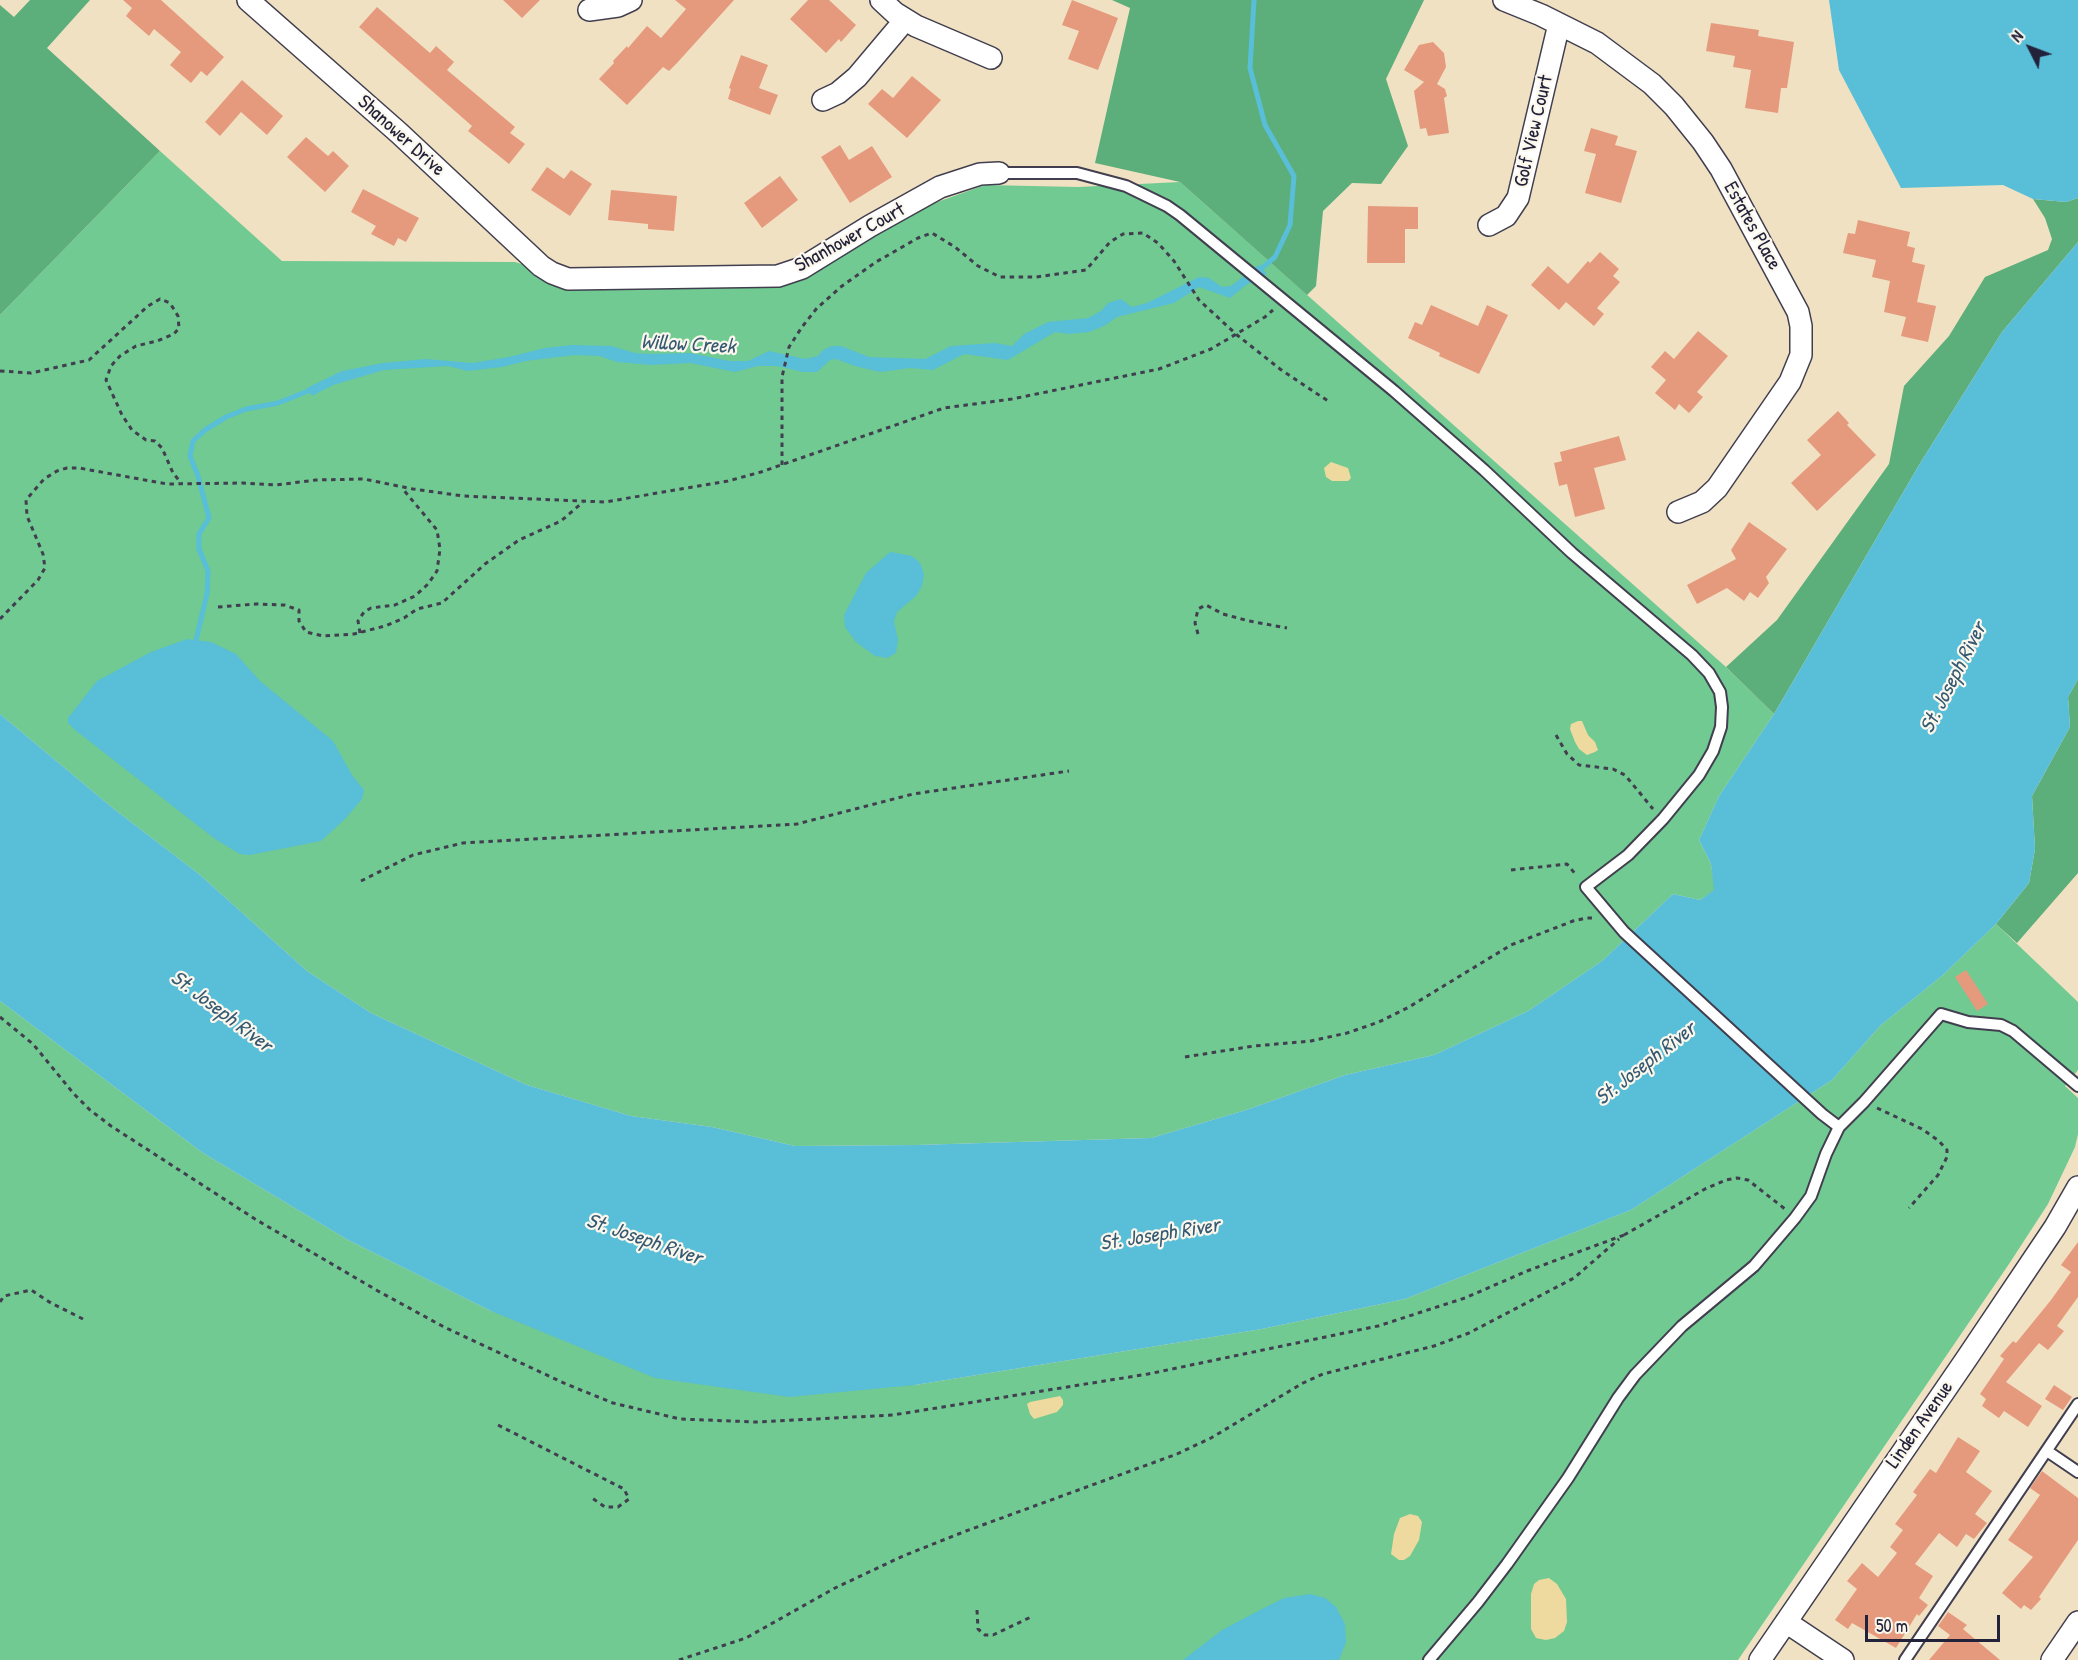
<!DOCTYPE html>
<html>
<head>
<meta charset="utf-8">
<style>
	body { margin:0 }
	#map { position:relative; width:2078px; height:1660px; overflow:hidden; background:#f1e1c3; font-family:"Patrick Hand",sans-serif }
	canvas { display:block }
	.north { position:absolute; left:2000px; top:18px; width:60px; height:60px; -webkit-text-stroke:4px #fbf7ec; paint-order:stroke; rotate:312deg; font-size:16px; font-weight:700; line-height:24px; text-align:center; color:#22223b }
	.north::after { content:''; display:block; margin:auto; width:21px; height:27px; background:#22223b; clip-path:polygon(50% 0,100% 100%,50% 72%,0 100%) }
	.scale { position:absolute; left:1865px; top:1615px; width:135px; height:27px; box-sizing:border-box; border:3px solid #22223b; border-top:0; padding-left:8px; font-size:18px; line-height:21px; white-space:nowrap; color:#22223b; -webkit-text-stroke:4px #fbf7ec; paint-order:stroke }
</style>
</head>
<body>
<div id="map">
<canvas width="2078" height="1660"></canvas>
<div class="north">N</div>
<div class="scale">50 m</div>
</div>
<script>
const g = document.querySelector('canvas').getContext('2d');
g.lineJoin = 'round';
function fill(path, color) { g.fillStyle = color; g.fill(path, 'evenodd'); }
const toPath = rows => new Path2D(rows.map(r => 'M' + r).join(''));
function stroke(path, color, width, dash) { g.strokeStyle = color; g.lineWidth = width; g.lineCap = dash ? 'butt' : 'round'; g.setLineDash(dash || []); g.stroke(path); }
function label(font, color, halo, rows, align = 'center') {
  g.font = font + ' "Patrick Hand",sans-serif'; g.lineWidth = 4.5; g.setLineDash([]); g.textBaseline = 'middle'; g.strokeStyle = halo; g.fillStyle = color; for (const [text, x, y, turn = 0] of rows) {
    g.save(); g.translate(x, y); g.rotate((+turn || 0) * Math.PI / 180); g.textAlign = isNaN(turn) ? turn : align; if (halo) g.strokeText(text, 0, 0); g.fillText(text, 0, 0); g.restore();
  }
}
fill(toPath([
	[160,151,282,261,515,262,568,279,765,277,870,226,985,185,1078,187,1180,182,1726,667,1774,714,1719,796,1699,840,1711,864,1715,890,1700,900,1673,894,1602,961,1528,1011,1434,1055,1345,1075,1246,1110,1151,1138,916,1145,795,1146,712,1127,631,1116,527,1085,371,1013,307,971,199,874,114,809,0,714,0,315],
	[1996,924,2078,1002,2078,1070,2065,1086,2078,1098,2078,1134,2075,1147,2048,1204,2009,1264,1738,1660,0,1660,0,1001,203,1153,348,1240,491,1311,915,1385,1262,1329,1405,1299,1631,1210,1832,1080,1881,1025,1943,975]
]), '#70ca91');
fill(toPath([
	[30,0,90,0,47,48,160,151,0,315,0,5,14,17],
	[1112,0,1424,0,1386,79,1408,146,1381,184,1352,183,1323,211,1316,286,1307,295,1180,182,1095,163,1130,8],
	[2078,198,2078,242,2002,332,1919,465,1774,714,1726,667,1777,620,1889,464,1904,386,1949,336,1985,277,2048,250,2052,239,2045,218,2033,199,2066,202],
	[2078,679,2078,873,2017,943,1996,924,2029,883,2035,849,2032,796,2070,727,2068,697]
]), '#5cae7b');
fill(toPath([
	[1331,462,1348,468,1351,478,1348,481,1332,481,1326,477,1324,468],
	[1578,721,1582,721,1588,735,1595,742,1598,750,1595,752,1587,755,1579,749,1575,742,1570,729,1571,724],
	[1060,1396,1063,1400,1063,1405,1057,1412,1034,1419,1030,1414,1027,1404,1030,1402],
	[1410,1514,1418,1516,1422,1522,1419,1540,1410,1556,1404,1560,1399,1560,1391,1554,1394,1534,1400,1518],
	[1549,1578,1557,1584,1566,1599,1567,1622,1564,1631,1555,1638,1546,1640,1536,1638,1531,1629,1531,1594,1534,1584,1539,1580]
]), '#eeda9e');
fill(toPath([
	[1829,0,2078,0,2078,198,2066,202,2033,199,2003,185,1901,188,1839,70],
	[2078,242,2078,679,2068,697,2070,727,2032,796,2035,849,2029,883,1996,924,1943,975,1881,1025,1832,1080,1631,1210,1405,1299,1262,1329,915,1385,789,1397,655,1378,491,1311,348,1240,203,1153,0,1001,0,714,114,809,199,874,307,971,371,1013,527,1085,631,1116,712,1127,795,1146,916,1145,1151,1138,1246,1110,1345,1075,1434,1055,1528,1011,1602,961,1673,894,1700,900,1714,890,1711,864,1699,840,1719,796,1774,714,1919,465,2002,332],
	[1259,265,1267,274,1246,285,1230,298,1199,287,1174,303,1117,317,1104,326,1089,332,1069,334,1055,332,1008,360,964,354,933,370,910,368,880,372,855,366,836,359,830,360,817,372,803,372,777,366,758,366,735,372,690,363,651,365,617,362,599,356,575,355,526,361,502,367,468,371,448,366,384,370,333,385,312,396,307,388,342,371,383,363,426,359,472,363,509,357,545,348,572,345,611,346,635,353,650,354,690,353,730,361,748,361,769,351,805,359,818,356,823,350,832,346,841,346,869,357,925,359,951,346,995,343,1012,346,1024,334,1048,322,1088,318,1101,311,1108,303,1121,299,1132,307,1147,303,1199,277,1209,278,1222,287,1231,286],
	[890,552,912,556,920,563,924,574,922,586,916,596,897,612,894,621,898,640,896,653,887,658,875,656,856,642,845,627,844,615,866,573],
	[187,639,211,642,236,654,260,681,333,741,352,775,364,790,362,799,346,818,321,841,250,855,240,854,215,839,75,730,68,723,68,718,97,681,151,652],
	[1310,1594,1325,1598,1336,1607,1345,1624,1346,1642,1339,1660,1183,1660,1222,1630,1266,1607,1284,1598]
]), '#59bed7');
stroke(toPath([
	[1254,0,1250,68,1265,125,1294,176,1290,225,1275,257,1256,273],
	[196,640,207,594,208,571,199,549,199,534,209,518,198,476,190,456,193,441,205,430,226,417,246,409,278,403,313,389]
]), '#59bed7', 5);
fill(toPath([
	[123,0,161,0,224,57,207,76,201,71,191,83,170,65,181,52,154,29,149,36,126,16,132,8],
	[503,0,540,0,522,18],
	[675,0,734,0,677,63,669,71,663,67,627,105,599,79,614,63,613,61,627,46,628,48,647,26,661,38,686,9],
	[808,0,829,0,856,25,841,42,839,39,826,53,790,19],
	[1072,0,1118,18,1098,70,1068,59,1079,31,1062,25],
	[377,7,430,53,436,46,454,62,447,70,515,127,510,133,525,144,509,164,468,131,472,126,359,27],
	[1711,23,1759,30,1758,36,1794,42,1787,88,1781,88,1778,113,1745,108,1751,70,1733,67,1735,56,1706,51],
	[1433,42,1444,53,1446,67,1437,84,1445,89,1447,96,1444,98,1449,133,1428,136,1426,128,1420,129,1414,91,1424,82,1404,70,1419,45],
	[741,55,768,65,759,88,778,95,770,115,728,99,731,89,729,88],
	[912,76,941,100,907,138,868,104,882,89,893,98],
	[242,80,283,116,267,135,241,112,220,136,205,122],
	[1591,128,1618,136,1615,145,1637,151,1621,203,1585,193,1596,154,1584,151],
	[306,137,328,156,333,151,349,166,325,192,287,157],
	[840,145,849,160,872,146,892,177,850,203,821,157],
	[547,167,564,179,571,170,592,184,570,216,531,190],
	[780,176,798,200,762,228,744,203],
	[363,189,419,218,406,242,398,238,394,246,371,234,376,226,351,212],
	[611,190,677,196,674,231,648,229,648,224,608,220],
	[1368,206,1418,207,1418,229,1405,229,1405,263,1367,263],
	[1858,220,1910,232,1907,246,1915,248,1912,262,1925,265,1917,302,1936,306,1928,342,1901,336,1906,317,1884,312,1890,281,1872,277,1876,260,1843,253,1848,233,1855,234],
	[1600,252,1619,269,1613,276,1620,282,1597,308,1604,314,1594,326,1566,302,1559,310,1531,285,1548,266,1568,284,1588,261,1590,263],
	[1431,305,1478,326,1487,305,1508,315,1479,374,1439,356,1440,353,1408,338,1415,322,1422,325],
	[1698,331,1728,356,1697,392,1703,397,1689,413,1679,404,1675,410,1655,393,1666,380,1651,367,1665,351,1674,359],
	[1838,411,1849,423,1847,425,1876,455,1817,511,1791,483,1821,455,1807,440],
	[1619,436,1626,460,1594,468,1605,509,1575,517,1567,484,1559,486,1554,463,1562,461,1560,452],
	[1749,522,1787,549,1766,577,1769,583,1758,598,1750,592,1744,601,1727,588,1697,604,1687,585,1736,559,1731,550],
	[1966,970,1988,1004,1977,1011,1955,977],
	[2078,1242,2078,1297,2057,1326,2064,1331,2048,1350,2039,1343,2006,1382,2042,1406,2028,1427,2004,1411,1999,1418,1982,1406,1986,1399,1980,1394,2004,1359,2000,1356,2013,1341,2016,1343,2051,1300,2071,1272,2061,1265],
	[2054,1385,2072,1397,2063,1410,2045,1399],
	[1958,1437,1980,1451,1966,1472,1992,1491,1975,1514,1987,1523,1974,1539,1966,1534,1957,1547,1939,1533,1915,1564,1933,1576,1919,1598,1928,1605,1919,1616,1917,1614,1896,1648,1852,1623,1848,1629,1835,1620,1857,1589,1847,1581,1862,1563,1878,1577,1897,1553,1890,1547,1903,1530,1895,1524,1917,1495,1913,1492,1930,1469,1936,1473],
	[2042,1471,2078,1498,2078,1540,2039,1597,2041,1599,2031,1610,2024,1605,2021,1609,2002,1593,2033,1557,2008,1540,2040,1495,2030,1488],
	[1948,1612,1967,1625,1963,1629,2000,1660,1929,1660,1950,1635,1938,1626]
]), '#e59a7d');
const service = toPath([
	[999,173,1077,173,1126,186,1167,206,1180,215,1394,391,1484,470,1572,553,1692,655,1709,673,1720,692,1722,707,1721,727,1713,751,1699,775,1663,819,1628,855,1586,887,1624,932,1822,1114,1839,1127],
	[2047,1451,2078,1472],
	[1429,1660,1478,1602,1507,1564,1568,1478,1618,1398,1635,1375,1682,1326,1754,1266,1795,1218,1811,1196,1826,1154,1839,1127,1864,1102,1941,1014,1968,1022,2001,1025,2013,1031,2078,1086],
	[1905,1660,2078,1404]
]);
const minor = toPath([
	[248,0,399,133,541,266,552,273,568,279,778,276,802,268,870,226,940,187,980,174,999,173],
	[881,0,895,13,916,26,991,58],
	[1504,0,1541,15,1597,43,1652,84,1674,106,1703,142,1721,169,1798,312,1801,326,1801,355,1790,382,1717,488,1702,502,1678,512],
	[589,10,618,6,631,0],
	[823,100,838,93,857,77,905,20],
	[1489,225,1506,216,1518,198,1559,24],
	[1786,1622,1843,1660],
	[1760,1660,1967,1358,2055,1227,2078,1187],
	[2052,1660,2078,1622]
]);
stroke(service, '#413f4f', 14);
stroke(minor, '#413f4f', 24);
stroke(toPath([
	[0,371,31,373,89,360,148,306,160,299,170,303,178,316,179,328,174,334,157,341,136,346,120,356,111,366,106,380,122,415,132,430,146,440,155,441,162,448,173,473,182,484],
	[782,465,782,377,789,347,802,327,817,308,842,286,876,262,918,238,932,233,955,247,978,266,1000,277,1036,277,1086,270,1110,242,1123,234,1143,233,1158,243,1174,261,1199,300,1237,335,1280,369,1328,401],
	[218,607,256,604,284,605,299,610,299,621,306,632,323,636,354,634,385,626,404,618,417,609,442,603,485,564,519,540,561,521,583,502],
	[0,619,38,580,45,568,43,554,27,516,26,500,44,479,57,471,67,468,79,468,167,484,243,483,276,485,316,480,364,479,413,489,463,496,605,502,728,481,761,472,944,408,1012,399,1159,369,1211,349,1265,317,1273,310],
	[360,633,358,621,364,612,371,608,395,605,415,596,428,584,437,571,440,549,437,530,402,488],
	[1198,634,1195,623,1198,609,1206,605,1223,614,1249,621,1287,628],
	[1556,735,1567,754,1579,765,1613,769,1625,775,1653,809],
	[1511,870,1567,864,1577,876],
	[361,881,413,855,463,843,797,824,913,794,1069,771],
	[0,1017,33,1044,74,1094,90,1110,111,1126,255,1219,378,1291,444,1327,566,1384,613,1403,680,1419,756,1422,893,1415,1148,1374,1378,1326,1465,1298,1527,1271,1624,1235],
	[1185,1057,1254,1046,1311,1041,1347,1033,1379,1022,1409,1007,1511,945,1573,921,1586,918,1594,918],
	[1877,1108,1922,1129,1939,1141,1947,1150,1947,1157,1938,1175,1909,1208],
	[1624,1235,1705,1189,1726,1180,1737,1178,1748,1180,1785,1209],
	[0,1302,4,1296,31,1290,51,1303,87,1321],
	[498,1425,624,1489,629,1499,618,1507,605,1507,592,1498],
	[977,1610,978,1629,985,1635,993,1635,1031,1617],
	[679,1660,746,1638,835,1588,903,1556,966,1531,1177,1454,1211,1438,1303,1383,1323,1374,1434,1346,1469,1333,1574,1278,1619,1239]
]), '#413f4f', 3, [4.5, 4.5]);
stroke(service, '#fff', 10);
stroke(minor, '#fff', 21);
label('20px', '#22223b', '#fbf7ec', [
	["Golf View Court",1534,131,-77],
	["Shanower Drive",401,136,42],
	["Estates Place",1752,226,61],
	["Shanhower Court",850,238,-29],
	["Linden Avenue",1920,1425,-55]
]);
label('italic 21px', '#355972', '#fbf7ec', [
	["Willow Creek",688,345,3],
	["St. Joseph River",1954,678,-63],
	["St. Joseph River",221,1012,37],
	["St. Joseph River",1646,1064,-38],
	["St. Joseph River",1160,1235,-9],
	["St. Joseph River",644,1240,19]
]);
</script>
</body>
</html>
